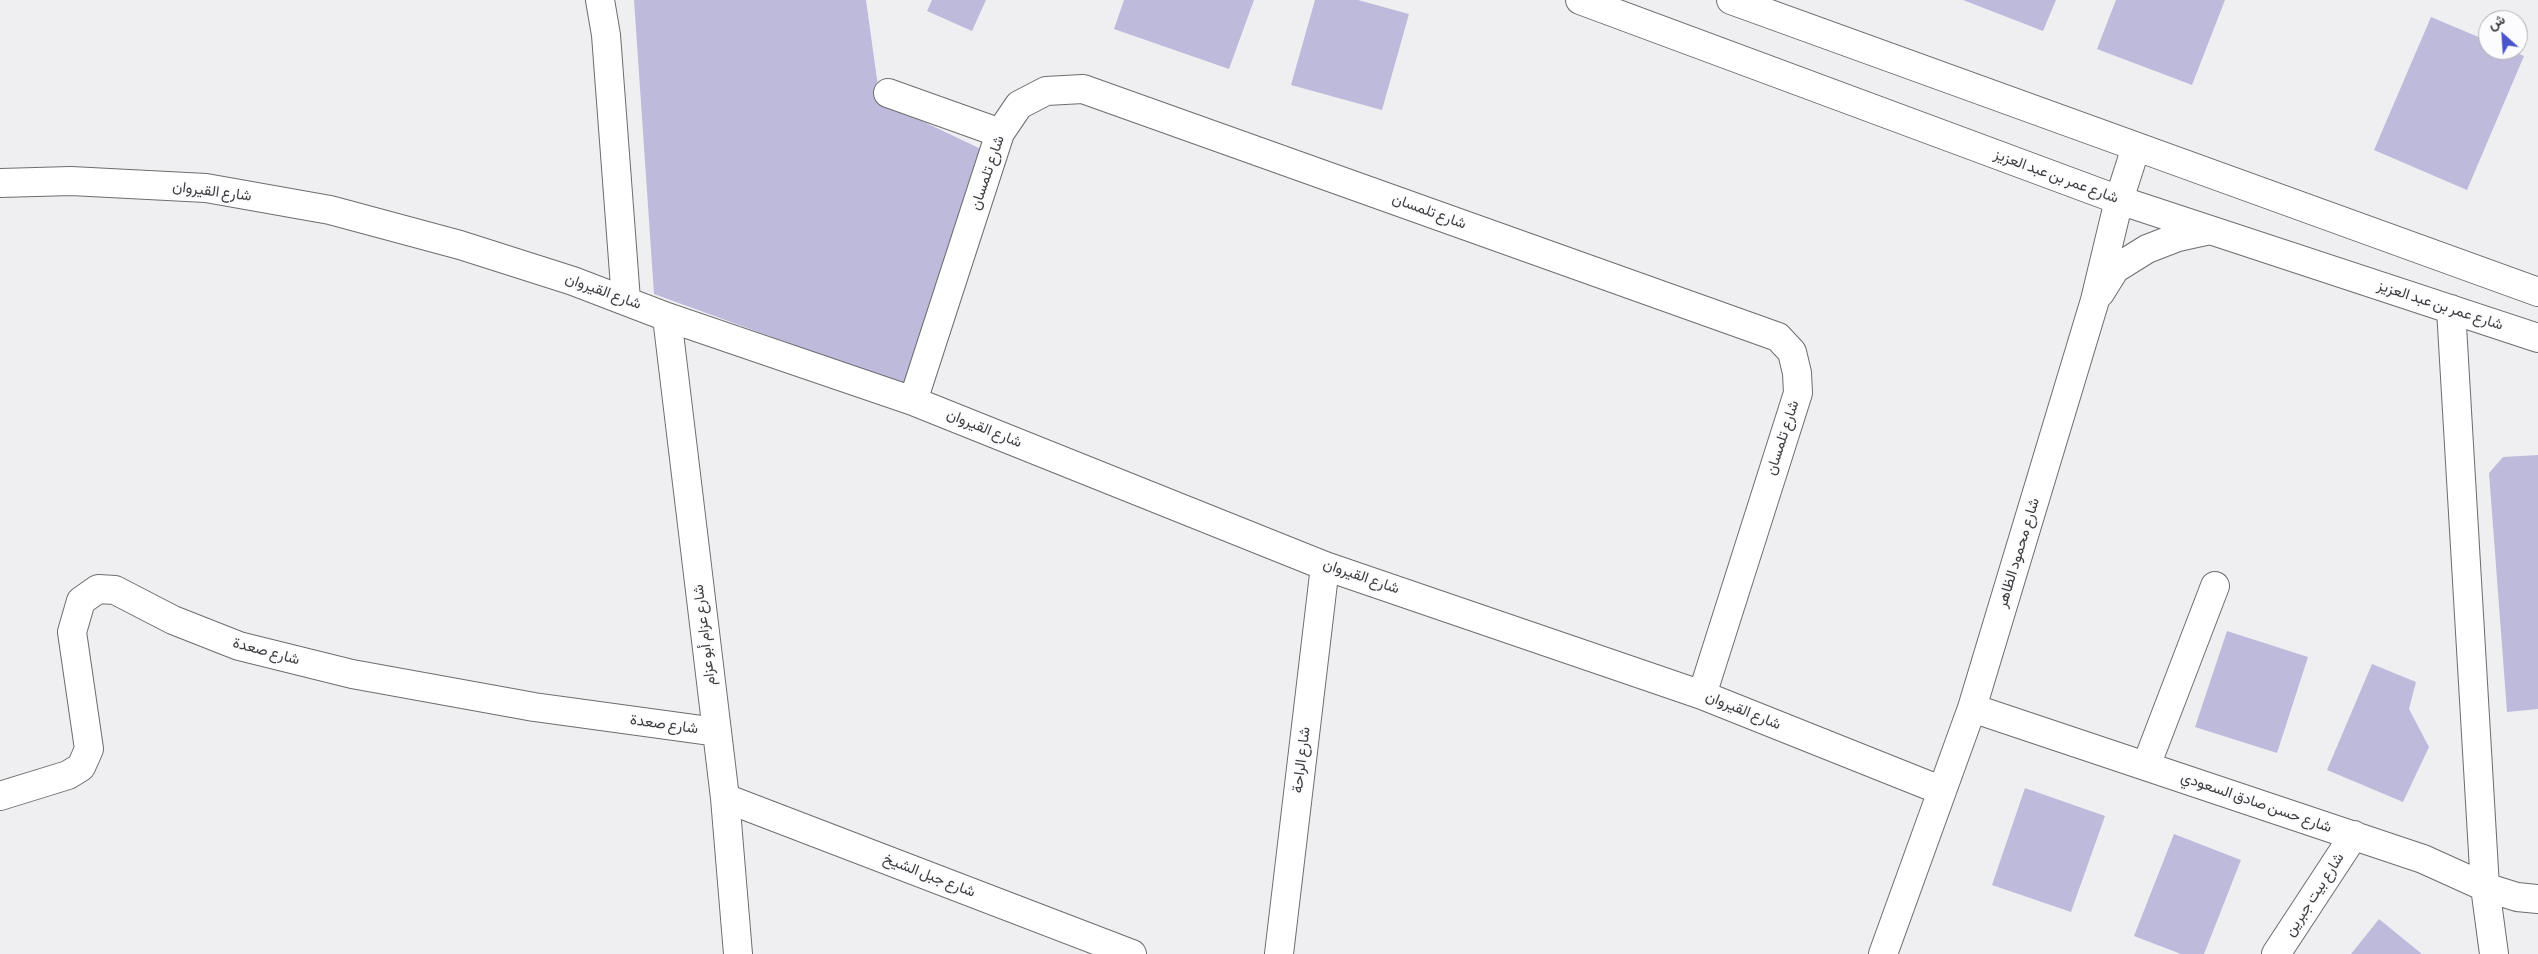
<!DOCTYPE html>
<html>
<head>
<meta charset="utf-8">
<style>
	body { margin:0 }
	#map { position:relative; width:2538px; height:954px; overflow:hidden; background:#efeff2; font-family:"Sofia Sans Condensed",Vazirmatn,sans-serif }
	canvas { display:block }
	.north { position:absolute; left:2478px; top:10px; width:50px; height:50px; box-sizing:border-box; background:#fcfcff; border:1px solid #b0afb2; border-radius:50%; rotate:334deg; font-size:14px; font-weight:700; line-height:20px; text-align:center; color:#3d3c3e }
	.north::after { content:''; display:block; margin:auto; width:18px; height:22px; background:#4b55cb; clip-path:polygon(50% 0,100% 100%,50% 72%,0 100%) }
</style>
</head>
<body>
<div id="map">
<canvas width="2538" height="954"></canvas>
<div class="north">ش</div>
</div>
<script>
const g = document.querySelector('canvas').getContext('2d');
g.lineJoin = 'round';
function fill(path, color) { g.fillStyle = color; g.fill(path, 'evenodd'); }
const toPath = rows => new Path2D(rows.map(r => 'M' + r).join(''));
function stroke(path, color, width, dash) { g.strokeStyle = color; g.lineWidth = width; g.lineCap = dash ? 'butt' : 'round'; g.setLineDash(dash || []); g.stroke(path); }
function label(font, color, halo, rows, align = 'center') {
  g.font = font + ' "Sofia Sans Condensed",Vazirmatn,sans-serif'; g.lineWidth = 4; g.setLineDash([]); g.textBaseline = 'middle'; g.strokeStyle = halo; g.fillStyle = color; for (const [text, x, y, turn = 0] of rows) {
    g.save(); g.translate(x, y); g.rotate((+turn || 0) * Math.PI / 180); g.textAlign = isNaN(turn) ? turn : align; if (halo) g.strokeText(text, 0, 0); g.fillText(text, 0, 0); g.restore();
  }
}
fill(toPath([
	[634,0,866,0,880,101,983,150,904,385,654,294],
	[932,0,986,0,972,31,927,11],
	[1124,0,1254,0,1229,69,1114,29],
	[1315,0,1358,0,1409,14,1382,110,1291,85],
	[1963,0,2056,0,2043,31],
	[2116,0,2225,0,2192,85,2097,49],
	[2431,17,2488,41,2488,50,2510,50,2524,56,2467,190,2374,150],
	[2538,455,2538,709,2507,712,2489,473,2503,457],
	[2227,631,2308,657,2277,753,2195,727],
	[2372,664,2416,682,2409,709,2429,747,2403,802,2327,770],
	[2025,788,2105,816,2071,912,1992,885],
	[2174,834,2241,860,2204,954,2181,954,2134,936],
	[2379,919,2422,954,2351,954]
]), '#bebadc');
const minor = toPath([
	[600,0,606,35,626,300],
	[1580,0,2119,200,2538,338],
	[1731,0,2538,292],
	[888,93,1000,133],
	[0,183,71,181,206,188,330,210,460,245,573,281,667,317,913,401,1325,566,1702,695,1940,790],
	[2100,293,2115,269,2147,249,2178,237,2210,230],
	[2451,309,2485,887,2494,954],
	[667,317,725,798,738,954],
	[913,401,1000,133,1019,105,1046,91,1083,89,1778,337,1792,352,1797,373,1798,393,1702,695],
	[1972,708,2423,859,2485,887,2517,897,2538,899],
	[2146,766,2215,586],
	[0,796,68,775,81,767,89,749,72,632,81,601,98,589,115,590,173,620,239,646,352,674,534,707,717,732],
	[725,798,1132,954],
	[1279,954,1325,566],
	[1883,954,1972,708,2095,300,2119,200,2136,147],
	[2276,954,2354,835]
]);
stroke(minor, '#6d6d70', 30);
stroke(minor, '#fff', 28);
label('15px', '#3d3c3e', '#fcfcff', [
	["شارع تلمسان",988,173,-71],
	["شارع عمر بن عبد العزيز",2056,177,20],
	["شارع القيروان",212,192,7],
	["شارع تلمسان",1429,212,20],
	["شارع القيروان",603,292,20],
	["شارع عمر بن عبد العزيز",2440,306,18],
	["شارع القيروان",984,429,22],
	["شارع تلمسان",1783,438,-72],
	["شارع محمود الظاهر",2019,553,-73],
	["شارع القيروان",1361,577,19],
	["شارع عزام أبو عزام",705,635,-97],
	["شارع صعدة",266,652,15],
	["شارع القيروان",1743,711,22],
	["شارع صعدة",664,725,8],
	["شارع الراحة",1302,760,-83],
	["شارع حسن صادق السعودي",2256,803,19],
	["شارع جبل الشيخ",929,876,21],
	["شارع بيت جبرين",2315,895,-57]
]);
</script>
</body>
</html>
